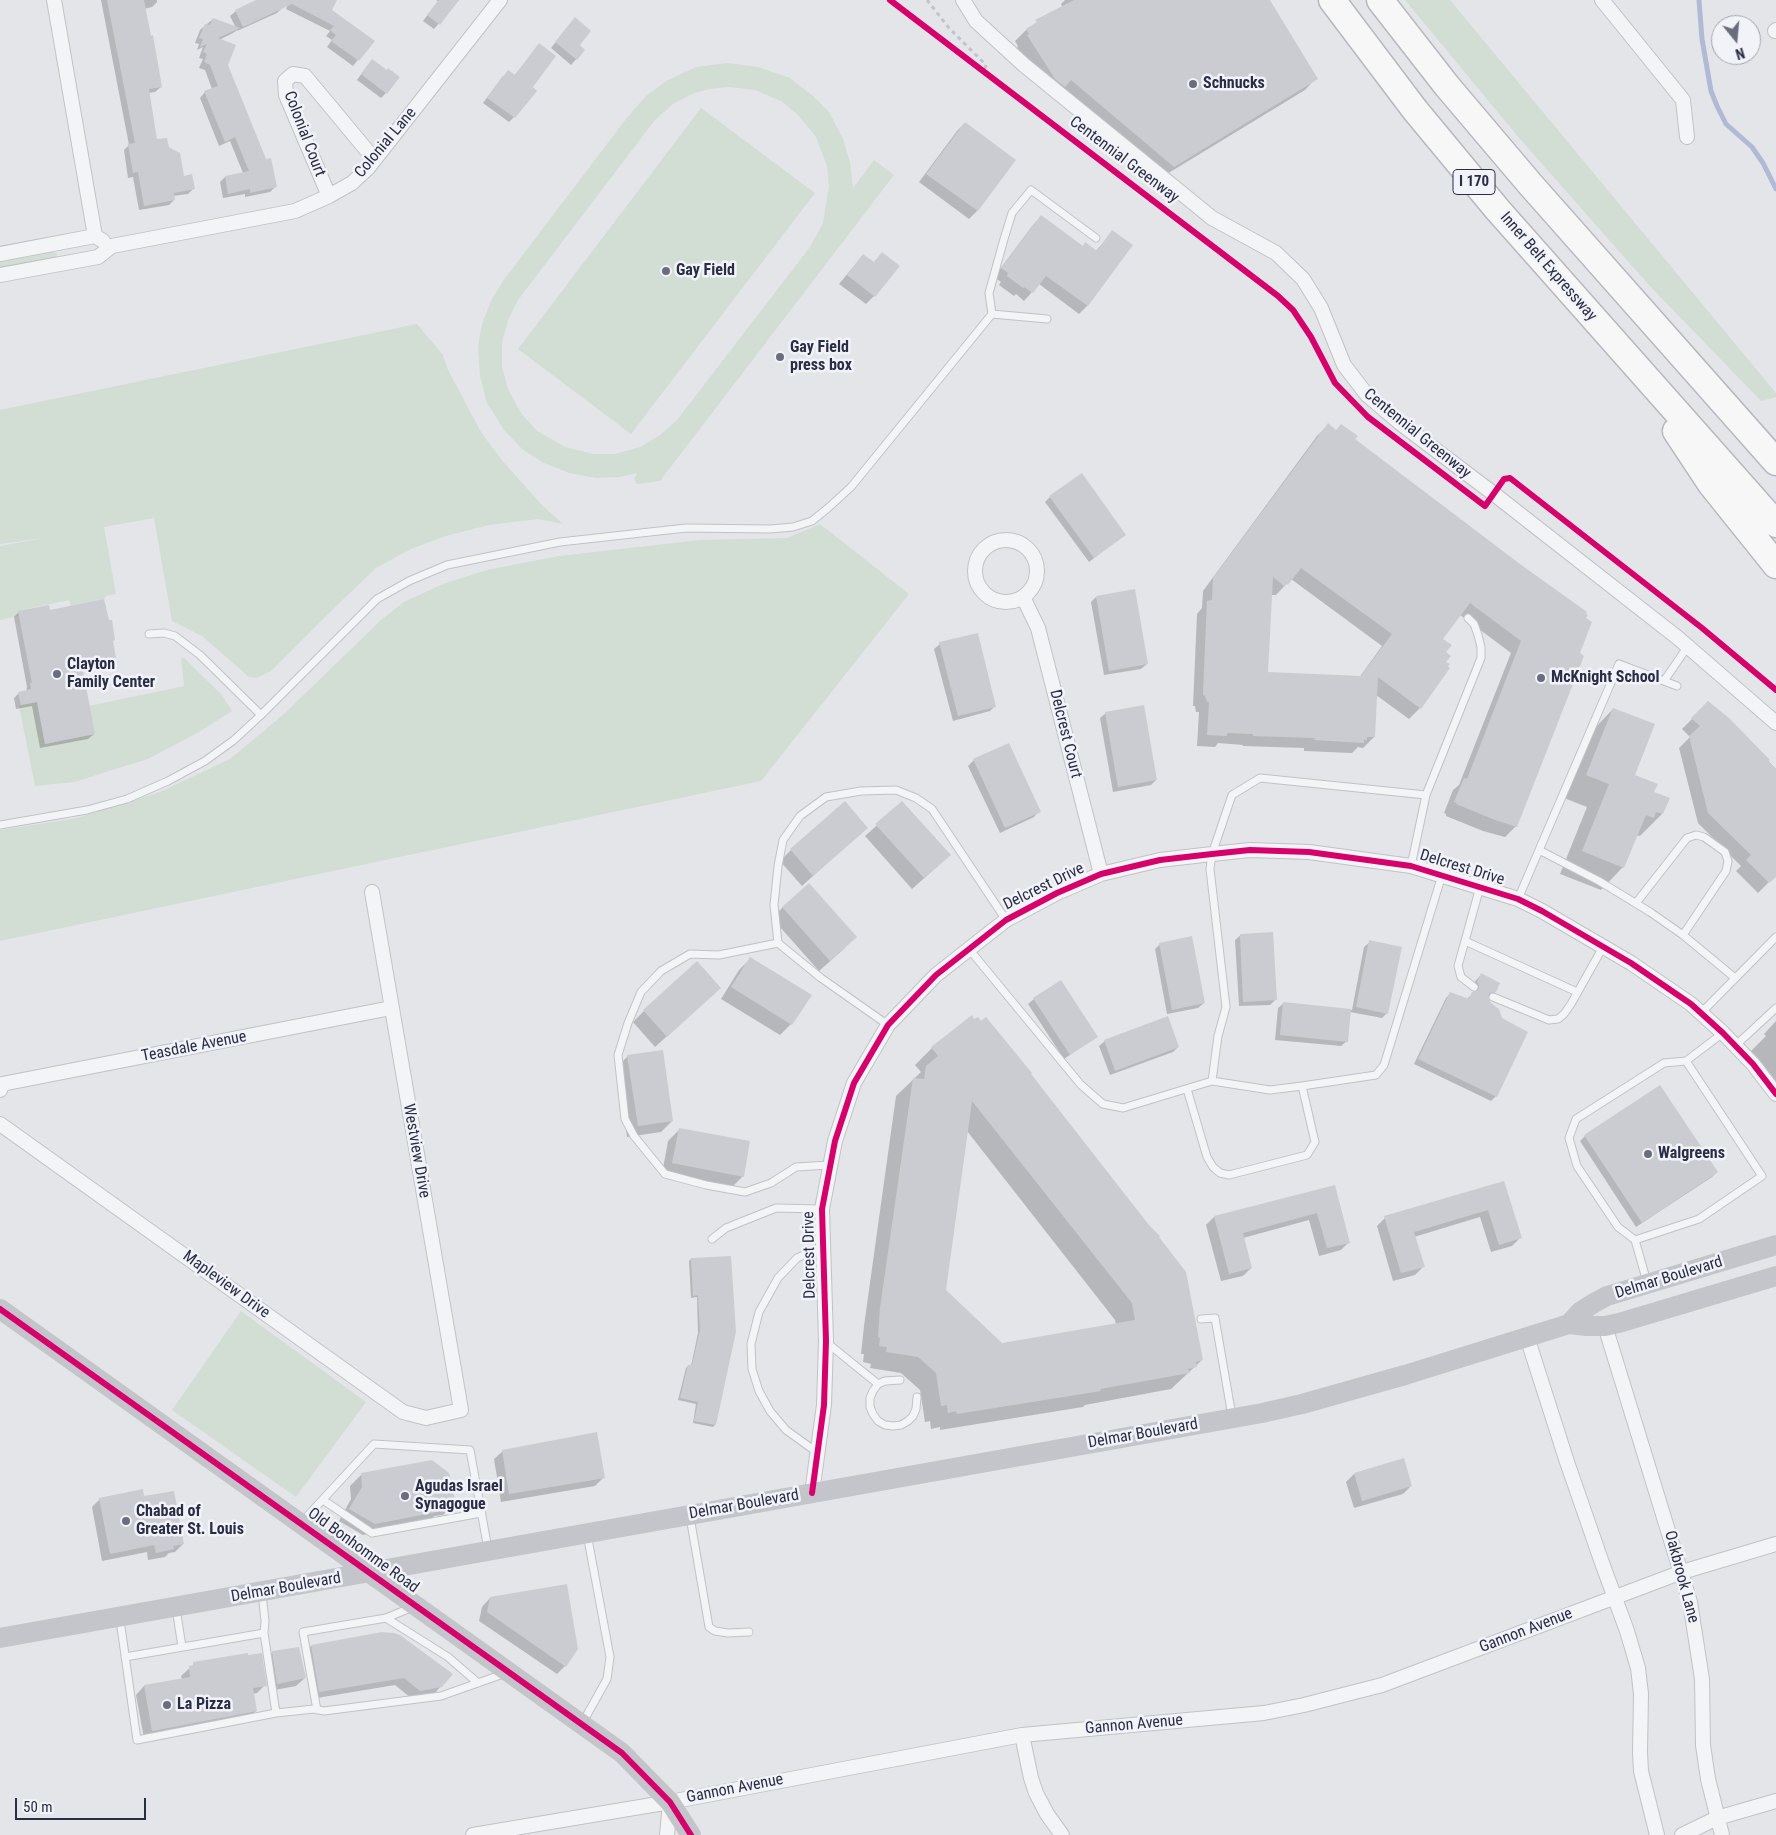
<!DOCTYPE html>
<html>
<head>
<meta charset="utf-8">
<style>
	body { margin:0 }
	#map { position:relative; width:1776px; height:1835px; overflow:hidden; background:#e4e5e9; font-family:"Roboto Condensed",sans-serif }
	canvas { display:block }
	.north { position:absolute; left:1711px; top:15px; width:50px; height:50px; box-sizing:border-box; background:#f2f3f8; border:1px solid #a2a4b0; border-radius:50%; rotate:163deg; font-size:14px; font-weight:700; line-height:20px; text-align:center; color:#292d45 }
	.north::after { content:''; display:block; margin:auto; width:18px; height:22px; background:#6a6d7e; clip-path:polygon(50% 0,100% 100%,50% 72%,0 100%) }
	.scale { position:absolute; left:15px; top:1798px; width:131px; height:22px; box-sizing:border-box; border:2px solid #292d45; border-top:0; padding-left:6px; font-size:15px; line-height:18px; white-space:nowrap; color:#292d45; -webkit-text-stroke:4px #f2f3f8; paint-order:stroke }
</style>
</head>
<body>
<div id="map">
<canvas width="1776" height="1835"></canvas>
<div class="north">N</div>
<div class="scale">50 m</div>
</div>
<script>
const g = document.querySelector('canvas').getContext('2d');
g.lineJoin = 'round';
function fill(path, color) { g.fillStyle = color; g.fill(path, 'evenodd'); }
const toPath = rows => new Path2D(rows.map(r => 'M' + r).join(''));
function stroke(path, color, width, dash) { g.strokeStyle = color; g.lineWidth = width; g.lineCap = dash ? 'butt' : 'round'; g.setLineDash(dash || []); g.stroke(path); }
function label(font, color, halo, rows, align = 'center') {
  g.font = font + ' "Roboto Condensed",sans-serif'; g.lineWidth = 5; g.setLineDash([]); g.textBaseline = 'middle'; g.strokeStyle = halo; g.fillStyle = color; for (const [text, x, y, turn = 0] of rows) {
    g.save(); g.translate(x, y); g.rotate((+turn || 0) * Math.PI / 180); g.textAlign = isNaN(turn) ? turn : align; if (halo) g.strokeText(text, 0, 0); g.fillText(text, 0, 0); g.restore();
  }
}
fill(toPath([
	[1405,0,1450,0,1776,393,1776,397,1761,401,1648,284,1520,139],
	[727,63,758,67,790,78,813,96,829,112,843,139,850,162,853,188,874,160,894,175,660,481,637,484,634,479,637,473,619,477,596,478,569,473,542,462,522,449,504,430,487,403,480,376,478,346,482,324,491,301,503,281,626,119,645,97,666,81,696,67],
	[729,87,755,90,781,101,798,115,816,137,827,166,829,186,823,223,810,247,677,420,660,435,640,447,615,454,593,454,565,447,537,431,521,413,508,389,502,367,502,343,508,320,518,300,655,120,673,104,692,94,709,89],
	[701,108,815,193,631,434,518,349],
	[52,251,57,254,56,258,51,260,0,269,0,260],
	[417,324,443,355,448,370,481,432,500,458,541,504,563,524,538,519,489,525,446,536,411,549,376,568,329,613,271,671,257,678,249,677,202,636,172,621,154,518,104,527,116,594,106,596,104,599,71,606,69,600,18,611,19,616,0,620,0,546,44,538,0,544,0,410],
	[820,524,909,594,761,781,0,941,0,830,77,818,160,792,230,759,284,714,381,620,404,602,443,584,487,570,559,556,700,540,787,538],
	[181,658,184,658,221,694,232,711,199,732,148,759,74,782,35,786,19,706,37,702,45,744,95,734,89,706,184,686],
	[241,1311,366,1402,296,1497,172,1410]
]), '#d2ddd4');
fill(toPath([
	[101,0,157,0,157,2,152,7,144,9,161,87,155,92,148,93,156,141,168,148,183,177,193,189,188,194,173,196,174,200,169,205,139,210,133,177,128,178,124,150,129,145],
	[259,0,278,0,282,8,277,13,237,31,237,30,233,33,219,40,226,65,275,187,270,192,245,197,245,194,223,198,220,182,225,177,243,173,230,141,219,146,200,98,205,92,212,89,205,70,199,68,203,59,199,58,203,47,197,50,199,44,195,43,200,30,213,19,236,28,230,16,236,11],
	[290,0,327,0,331,10,373,41,353,66,327,47,332,40,326,36,330,31,286,9],
	[436,0,459,0,434,29,423,21,438,1],
	[1065,0,1269,0,1316,78,1305,90,1162,177,1044,90,1017,47,1018,46,1015,41,1026,30,1050,13,1063,8,1061,4],
	[570,24,578,46,584,50,571,65,551,48],
	[539,45,531,88,514,117,509,122,483,103,503,76,514,76],
	[367,66,386,93,381,98,357,80],
	[965,123,1015,160,977,211,969,219,919,182,957,131],
	[1041,217,1082,247,1096,251,1112,232,1131,246,1087,306,1079,314,1039,284,1024,301,1016,294,1014,296,999,285,1001,282,994,277,1033,225],
	[882,254,874,296,866,304,839,284,863,255,873,263],
	[1328,425,1335,431,1353,440,1519,565,1585,612,1516,826,1505,837,1483,831,1446,816,1446,814,1444,813,1453,790,1459,785,1511,653,1459,614,1441,639,1445,653,1420,708,1409,719,1376,695,1374,737,1363,748,1358,747,1352,753,1304,751,1304,748,1243,746,1243,745,1218,743,1215,747,1197,746,1199,712,1196,712,1195,706,1193,706,1197,614,1202,608,1203,591,1317,436],
	[1291,579,1382,646,1359,678,1267,673,1271,595,1276,595],
	[1050,497,1124,535,1089,562,1045,502],
	[1096,597,1147,664,1141,669,1104,675,1091,602],
	[19,612,49,612,114,640,112,642,115,657,110,663,81,668,94,734,88,739,40,748,32,706,16,709,14,698,19,693,26,692,27,687,14,617],
	[940,644,995,706,990,711,953,721,934,649],
	[1708,703,1728,719,1776,769,1776,875,1758,893,1736,871,1741,866,1698,823,1679,748,1690,737,1682,729],
	[1613,709,1634,776,1653,793,1662,814,1640,836,1636,835,1623,867,1601,890,1560,874,1587,807,1564,798,1591,732],
	[1106,713,1156,780,1151,785,1113,792,1100,718],
	[1008,744,1039,811,1034,817,1000,833,968,766,973,761],
	[902,803,938,866,912,889,865,836],
	[855,838,802,886,780,861,791,850],
	[783,907,845,948,819,971,772,918],
	[1241,935,1275,1000,1270,1005,1239,1006,1235,940],
	[1370,942,1387,1013,1382,1018,1350,1012,1347,1041,1341,1046,1275,1040,1278,1008,1284,1003,1352,1010,1364,947],
	[1160,944,1204,1003,1198,1008,1167,1014,1155,949],
	[750,959,791,1024,780,1035,721,999,739,970],
	[1481,975,1495,992,1489,997,1486,997,1496,1096,1491,1101,1414,1064,1446,998,1451,993,1467,999,1474,992,1472,988,1476,980],
	[708,999,655,1047,633,1022,644,1011],
	[1034,999,1096,1037,1064,1059,1028,1004],
	[972,1017,1202,1360,1171,1389,1085,1405,1083,1407,940,1430,940,1427,931,1429,930,1421,925,1422,920,1390,901,1373,870,1368,871,1364,863,1362,864,1354,861,1354,864,1326,896,1096,921,1072,915,1065,932,1048],
	[967,1131,1115,1320,1116,1325,1002,1345,945,1290],
	[1776,1021,1776,1089,1747,1055,1766,1036,1764,1034],
	[1105,1041,1178,1047,1173,1052,1110,1075,1099,1046],
	[628,1056,672,1121,661,1132,627,1137,617,1067],
	[679,1130,743,1176,732,1187,662,1174,668,1141],
	[1585,1136,1717,1172,1712,1177,1636,1227,1580,1141],
	[1503,1183,1520,1238,1512,1246,1491,1252,1480,1217,1414,1237,1423,1267,1415,1275,1393,1281,1377,1226,1385,1218],
	[1334,1187,1349,1242,1341,1250,1319,1256,1309,1220,1243,1238,1251,1268,1243,1276,1221,1281,1206,1225,1214,1217],
	[730,1257,715,1425,713,1427,693,1423,696,1404,678,1400,686,1368,688,1366,691,1366,698,1333,697,1297,691,1298,689,1261,691,1259],
	[503,1451,603,1478,595,1486,501,1502,494,1459],
	[1354,1474,1411,1486,1403,1494,1354,1508,1346,1482],
	[361,1475,454,1504,443,1515,434,1516,429,1521,363,1535,339,1521,351,1499,350,1486],
	[143,1497,183,1544,175,1552,169,1553,165,1557,148,1560,147,1552,102,1561,92,1507,100,1499],
	[490,1598,576,1649,565,1666,557,1674,479,1621,482,1607],
	[311,1646,441,1686,433,1695,411,1698,395,1685,311,1699,303,1654],
	[273,1652,305,1678,296,1686,269,1691,264,1660],
	[194,1664,265,1685,257,1693,253,1694,256,1711,248,1719,144,1738,136,1695,144,1686,182,1679,181,1676]
]), '#0003');
stroke(toPath([
	[1699,0,1702,39,1711,91,1717,106,1726,124,1752,147,1763,163,1776,189]
]), '#b1bad5', 5);
fill(toPath([
	[107,0,144,0,151,36,153,35,162,87,149,89,157,139,167,138,169,147,180,153,184,176,192,174,195,189,174,193,175,200,144,206,138,172,133,173,128,144,135,143],
	[256,0,337,0,332,10,375,41,359,61,331,41,336,35,330,30,334,26,292,4,243,27,235,10],
	[439,0,459,0,440,25,427,15],
	[1074,0,1270,0,1318,79,1174,167,1071,80,1065,87,1055,79,1027,35,1029,34,1026,29,1037,22,1035,20],
	[575,17,591,31,580,45,585,50,577,60,555,42],
	[213,18,240,28,218,38,236,45,228,65,266,159,271,158,277,187,250,193,250,189,228,194,225,176,249,171,235,137,225,142,204,91,218,86,210,65,204,62,207,54,203,52,207,44,200,47,203,39,199,38,205,24,210,25],
	[539,43,556,56,533,87,537,91,515,118,487,98,508,70,515,75],
	[372,59,387,70,388,68,400,77,387,94,361,74],
	[965,122,1016,160,978,211,926,174],
	[1041,215,1083,246,1085,242,1097,251,1112,230,1133,245,1088,306,1046,276,1033,293,1024,287,1023,288,1007,276,1008,273,1001,268],
	[882,252,900,266,875,297,847,275,863,254,874,262],
	[1328,423,1336,430,1341,424,1358,436,1355,439,1520,564,1587,612,1586,614,1588,615,1586,618,1592,622,1580,653,1584,656,1517,827,1495,820,1456,804,1457,803,1454,802,1464,778,1467,779,1521,641,1470,603,1443,639,1452,645,1446,652,1451,656,1446,662,1450,664,1448,666,1450,668,1421,709,1378,677,1375,737,1367,737,1367,740,1364,740,1364,743,1314,740,1315,738,1253,736,1253,734,1227,733,1227,736,1207,735,1209,702,1207,702,1205,696,1203,695,1205,646,1207,601,1212,600,1213,578],
	[1301,568,1392,634,1361,676,1268,672,1273,577,1284,586,1286,584,1288,585],
	[1082,473,1126,535,1094,558,1049,496],
	[1135,589,1148,664,1109,671,1096,596],
	[104,599,109,620,112,620,115,640,113,641,116,658,82,665,95,734,45,744,37,702,21,705,18,692,31,689,30,683,32,683,18,611,49,605,50,610],
	[978,633,996,707,958,716,939,642],
	[1708,701,1729,718,1770,760,1768,761,1776,769,1776,877,1769,883,1746,860,1751,855,1708,813,1689,736,1700,726,1691,718],
	[1144,705,1157,780,1118,787,1105,712],
	[1613,708,1655,724,1635,775,1658,784,1654,792,1670,798,1663,814,1656,812,1654,818,1646,815,1624,868,1582,851,1609,784,1586,775],
	[1009,743,1041,812,1005,828,973,759],
	[845,801,868,828,813,876,790,849],
	[902,801,951,855,924,878,875,824],
	[809,883,857,937,830,961,782,907],
	[1273,932,1277,1000,1243,1002,1240,934],
	[1192,936,1205,1003,1172,1010,1159,943],
	[1369,940,1402,947,1388,1014,1356,1007],
	[750,957,812,995,792,1025,731,987],
	[697,961,721,988,667,1037,643,1010],
	[1481,973,1500,983,1496,992,1490,993,1488,997,1491,1003,1499,1009,1502,1018,1528,1032,1497,1097,1418,1059,1450,992,1469,999,1472,992,1478,990,1479,985,1477,982],
	[1061,980,1098,1037,1070,1055,1033,998],
	[1283,1002,1351,1009,1348,1042,1280,1035],
	[972,1015,974,1019,978,1017,981,1021,986,1017,1032,1073,1031,1074,1149,1225,1160,1236,1159,1237,1186,1272,1203,1360,1196,1362,1197,1367,1188,1369,1190,1373,1100,1389,1101,1391,957,1414,956,1411,948,1413,947,1405,941,1406,936,1373,918,1357,886,1352,887,1347,879,1346,880,1338,878,1337,880,1308,913,1078,924,1079,926,1066,938,1056,931,1047],
	[972,1101,1132,1303,1135,1320,1002,1343,946,1290],
	[1168,1016,1179,1047,1115,1071,1104,1040],
	[663,1050,673,1121,638,1126,627,1055],
	[1660,1085,1718,1172,1642,1223,1584,1135],
	[679,1128,750,1141,744,1177,672,1163],
	[1504,1181,1522,1238,1499,1245,1488,1210,1414,1232,1425,1267,1401,1273,1384,1216],
	[1335,1185,1350,1243,1327,1248,1317,1213,1243,1233,1252,1268,1229,1274,1214,1216],
	[731,1256,736,1332,716,1425,694,1421,698,1402,680,1398,688,1365,692,1365,700,1330,698,1295,693,1296,691,1258],
	[597,1432,605,1478,509,1494,502,1450],
	[1404,1458,1412,1486,1362,1501,1354,1473],
	[432,1460,449,1473,456,1505,442,1506,442,1511,375,1524,349,1509,362,1487,361,1473],
	[143,1489,144,1496,174,1491,184,1544,173,1546,174,1549,156,1553,154,1545,110,1554,99,1498],
	[567,1584,578,1649,566,1667,487,1612,490,1597],
	[382,1632,394,1633,400,1635,453,1674,442,1687,420,1691,404,1678,319,1692,311,1645],
	[299,1647,306,1678,277,1684,272,1651],
	[248,1653,248,1655,262,1653,267,1686,253,1688,257,1711,152,1731,144,1685,190,1677,189,1666,193,1665,193,1662]
]), '#cbccd2');
const lane = toPath([
	[992,314,1047,319],
	[149,634,164,633,175,636,200,655,261,715],
	[1664,681,1688,646],
	[1426,795,1481,658,1481,647,1478,635,1474,624,1468,618],
	[0,825,87,810,127,799,168,781,205,761,234,740,261,715,377,599,409,581,447,565,560,542,686,528,770,529,793,527,812,521,828,508,851,487,992,314,989,293,1004,239,1012,213,1031,190,1096,238],
	[1539,850,1599,881,1650,912,1683,935,1735,978],
	[1518,899,1619,664,1677,686],
	[1636,903,1687,838,1696,835,1704,837,1725,852,1728,861,1726,871,1683,935],
	[1465,941,1577,992],
	[778,943,774,905,778,866,783,840,800,816,826,797,861,791,896,790,916,798,932,809,1006,920],
	[969,949,1081,1085,1103,1104,1123,1108,1212,1081,1270,1090,1302,1086,1376,1075,1384,1065,1442,875],
	[1474,987,1461,977,1458,966,1480,887],
	[1493,997,1549,1020,1558,1019,1564,1014,1571,1004,1603,947],
	[1701,1013,1776,937],
	[1735,1046,1776,1008],
	[1212,1081,1218,1036,1226,1007,1210,869,1212,854,1232,795,1260,778,1426,795,1411,866],
	[1187,1089,1207,1157,1213,1167,1220,1173,1229,1175,1307,1155,1315,1142,1302,1086],
	[829,1165,796,1167,771,1183,745,1192,706,1185,665,1174,634,1136,625,1119,618,1055,628,1023,641,992,661,971,690,954,719,955,778,943,821,978,888,1025],
	[712,1239,726,1228,776,1208,822,1209],
	[1635,1240,1618,1227,1577,1166,1569,1138,1576,1119,1664,1063,1686,1061],
	[1647,1282,1635,1240,1699,1219,1762,1176,1686,1061,1723,1033],
	[1201,1319,1215,1318,1232,1416],
	[826,1342,878,1384],
	[900,1380,885,1381,878,1384,873,1391,870,1398,870,1407,873,1414,878,1421,885,1425,893,1426,901,1425,908,1421,913,1416,916,1409,917,1397],
	[818,1453,786,1430,770,1411,759,1391,752,1369,751,1344,759,1312,778,1278,797,1258,823,1247],
	[323,1500,372,1533,481,1513],
	[690,1517,709,1627,715,1631,728,1633,749,1632],
	[301,1523,374,1444,470,1450,488,1549],
	[176,1608,182,1647],
	[386,1618,413,1607],
	[120,1620,137,1740,276,1713,264,1633,265,1621,262,1593],
	[125,1657,264,1633],
	[317,1710,303,1632,386,1618,448,1657,478,1683],
	[276,1713,314,1709,324,1711,441,1696,506,1673],
	[583,1722,607,1679,610,1657,587,1534]
]);
const street = toPath([
	[54,0,95,236],
	[963,0,976,21,1024,65,1212,218,1276,253,1303,279,1321,308,1344,365,1367,395,1400,423,1494,494,1678,638,1776,723],
	[1602,0,1683,100,1687,137],
	[1775,31,1776,30],
	[329,196,286,95,285,81,293,74,305,76,374,159],
	[0,254,95,236,103,241],
	[0,275,98,257,112,246,295,211,329,196,352,183,368,168,500,0],
	'975 571a31 31 0 1 1 62 0a31 31 0 1 1-62 0Z',
	[1023,597,1038,628,1101,874],
	[0,1090,2,1084,391,1008],
	[0,1124,403,1412,426,1418,461,1410,372,892],
	[1605,1326,1690,1602,1702,1679,1703,1745,1708,1779,1722,1835],
	[1527,1337,1567,1462,1601,1560,1627,1631,1638,1668,1641,1694,1640,1753,1641,1771,1657,1835],
	[812,1493,824,1405,826,1341,822,1209,835,1141,854,1083,888,1025,936,975,1006,920,1057,893,1101,874,1160,860,1212,854,1250,850,1309,852,1411,866,1518,899,1542,911,1631,963,1691,1004,1723,1033,1753,1064,1776,1094],
	[1022,1735,1031,1778,1036,1793,1047,1814,1062,1835],
	[473,1835,670,1802,1022,1735,1264,1713,1304,1705,1382,1685,1682,1572,1776,1544],
	[667,1835,670,1802],
	[1682,1835,1717,1818,1776,1801]
]);
const highway = toPath([
	[1332,0,1415,110,1497,209,1776,524],
	[1380,0,1447,86,1530,184,1776,462],
	[1676,431,1711,484,1776,565]
]);
stroke(lane, '#c1c2c7', 9);
stroke(street, '#c1c2c7', 16);
stroke(highway, '#b6b8be', 29);
stroke(toPath([
	[927,0,949,28,986,65,984,71]
]), '#c3c3c9', 3, [4, 4]);
stroke(lane, '#f3f4f6', 7);
stroke(street, '#f3f4f6', 14);
stroke(toPath([
	[0,1309,622,1753,670,1802,691,1835],
	[1569,1324,1580,1312,1594,1303,1607,1296,1776,1245],
	[0,1638,1262,1413,1302,1404,1405,1375,1569,1324,1587,1326,1605,1326,1619,1323,1776,1276]
]), '#c4c5ca', 20);
stroke(highway, '#f7f7f7', 26);
stroke(toPath([
	[890,0,1278,296,1293,310,1311,337,1335,383,1368,417,1485,506,1504,479,1510,478,1702,628,1776,690],
	[0,1309,622,1753,670,1802,691,1835],
	[812,1493,824,1405,826,1341,822,1209,835,1141,854,1083,888,1025,936,975,1006,920,1057,893,1101,874,1160,860,1212,854,1250,850,1309,852,1411,866,1518,899,1542,911,1631,963,1691,1004,1723,1033,1753,1064,1776,1094]
]), '#d6006c', 6);
for (const [x, y, r, color] of [
	[1193,84,5,"#6a6d7e"],
	[666,271,5,"#6a6d7e"],
	[780,357,5,"#6a6d7e"],
	[57,674,5,"#6a6d7e"],
	[1541,678,5,"#6a6d7e"],
	[1648,1154,5,"#6a6d7e"],
	[405,1496,5,"#6a6d7e"],
	[126,1521,5,"#6a6d7e"],
	[167,1705,5,"#6a6d7e"]
]) { const dot = new Path2D(); dot.arc(x, y, r, 0, 2 * Math.PI); g.fillStyle = color; g.fill(dot); stroke(dot, '#f2f3f8', 2); }
for (const [x, y, w] of [
	[1474,182,42]
]) { const box = new Path2D(); box.roundRect(x - w / 2, y - 12.5, w, 25, 4); g.fillStyle = '#f2f3f8'; g.fill(box); stroke(box, '#292d45', 1); }
label('bold 15px', '#292d45', null, [
	["I 170",1474,182]
]);
label('bold 16px', '#292d45', '#f2f3f8', [
	["Schnucks",1203,84],
	["Gay Field",676,271],
	["Gay Field",790,348],
	["press box",790,366],
	["Clayton",67,665],
	["Family Center",67,683],
	["McKnight School",1551,678],
	["Walgreens",1658,1154],
	["Agudas Israel",415,1487],
	["Synagogue",415,1505],
	["Chabad of",136,1512],
	["Greater St. Louis",136,1530],
	["La Pizza",177,1705]
], 'left');
label('16px', '#292d45', '#f2f3f8', [
	["Colonial Court",304,134,69],
	["Colonial Lane",386,143,-50],
	["Centennial Greenway",1124,160,37],
	["Inner Belt Expressway",1548,267,49],
	["Centennial Greenway",1417,434,39],
	["Delcrest Court",1065,734,76],
	["Delcrest Drive",1462,868,17],
	["Delcrest Drive",1044,887,-26],
	["Teasdale Avenue",194,1047,-11],
	["Westview Drive",416,1151,80],
	["Delcrest Drive",810,1255,-91],
	["Delmar Boulevard",1669,1278,-17],
	["Mapleview Drive",226,1285,36],
	["Delmar Boulevard",1143,1434,-10],
	["Delmar Boulevard",744,1505,-10],
	["Old Bonhomme Road",363,1551,36],
	["Oakbrook Lane",1681,1577,75],
	["Delmar Boulevard",286,1588,-10],
	["Gannon Avenue",1526,1631,-21],
	["Gannon Avenue",1134,1725,-5],
	["Gannon Avenue",735,1789,-11]
]);
</script>
</body>
</html>
